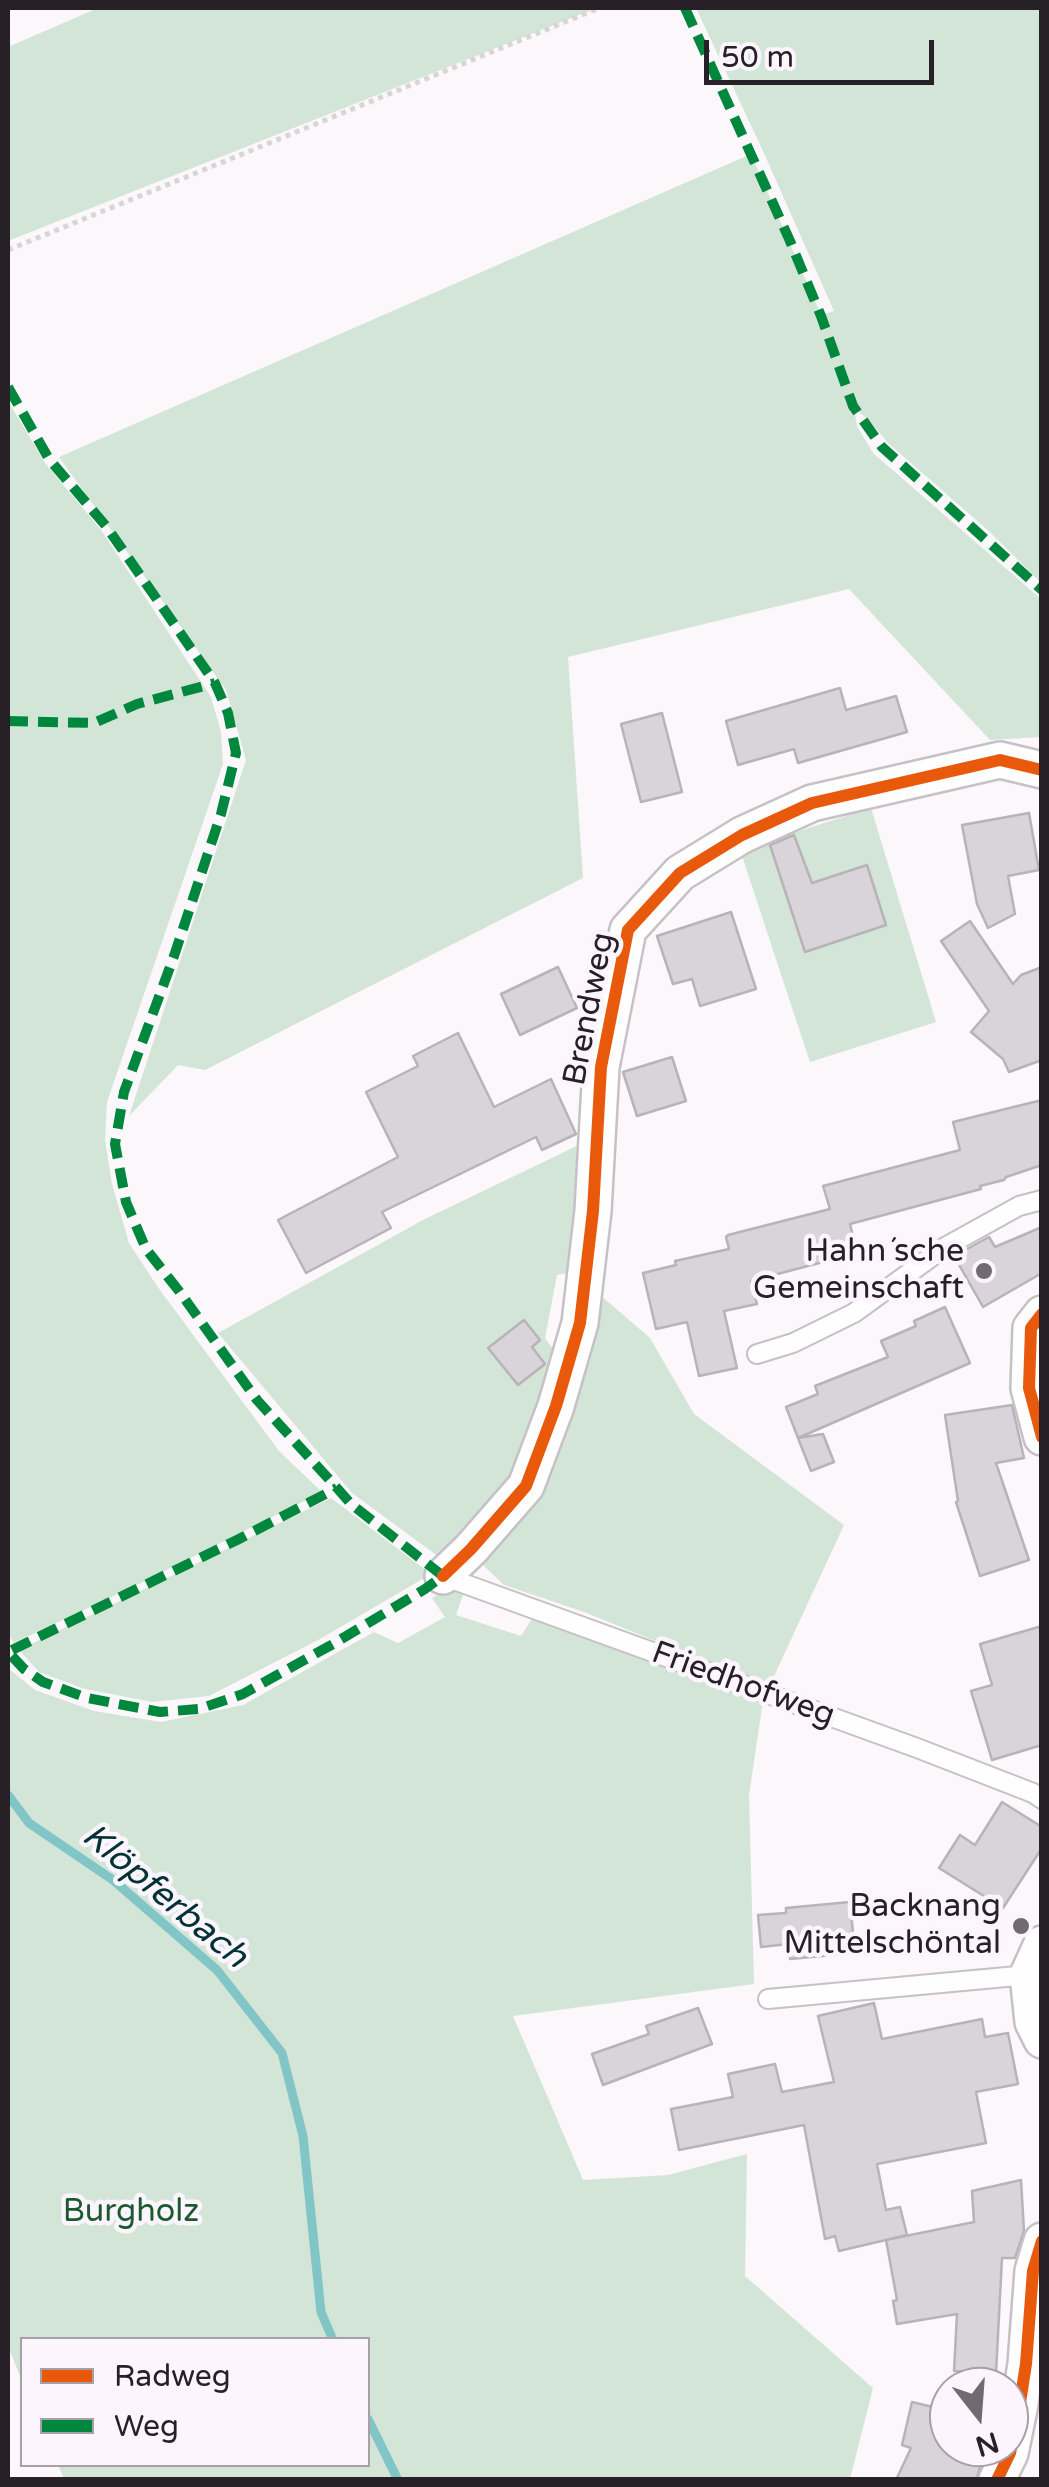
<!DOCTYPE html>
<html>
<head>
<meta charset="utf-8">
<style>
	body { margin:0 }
	#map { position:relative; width:1049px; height:2487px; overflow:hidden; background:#fbf7fb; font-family:"Varela Round",sans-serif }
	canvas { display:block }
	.frame { position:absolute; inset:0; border:10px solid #272027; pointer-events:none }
	.legend { position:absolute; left:20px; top:2337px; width:350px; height:130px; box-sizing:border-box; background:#fcf5fd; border:2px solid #a7a0a7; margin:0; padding:12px 18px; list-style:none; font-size:30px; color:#272027 }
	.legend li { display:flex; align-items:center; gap:20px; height:50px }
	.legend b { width:50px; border:2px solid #a7a0a7 }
	.north { position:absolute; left:929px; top:2367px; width:100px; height:100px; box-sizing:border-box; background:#fcf5fd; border:2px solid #a7a0a7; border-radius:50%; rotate:163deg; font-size:28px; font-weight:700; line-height:40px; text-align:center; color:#272027 }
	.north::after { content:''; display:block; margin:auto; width:35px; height:45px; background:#716b71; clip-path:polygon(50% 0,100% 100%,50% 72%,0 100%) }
	.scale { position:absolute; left:704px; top:40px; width:230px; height:45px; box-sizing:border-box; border:5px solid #272027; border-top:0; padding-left:12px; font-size:30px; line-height:35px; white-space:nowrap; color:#272027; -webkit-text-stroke:8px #fcf5fd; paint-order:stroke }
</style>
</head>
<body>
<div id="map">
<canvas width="1049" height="2487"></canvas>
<div class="frame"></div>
<ul class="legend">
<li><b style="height:12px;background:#e8590c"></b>Radweg</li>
<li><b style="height:12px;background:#00873e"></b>Weg</li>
</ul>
<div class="north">N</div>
<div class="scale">50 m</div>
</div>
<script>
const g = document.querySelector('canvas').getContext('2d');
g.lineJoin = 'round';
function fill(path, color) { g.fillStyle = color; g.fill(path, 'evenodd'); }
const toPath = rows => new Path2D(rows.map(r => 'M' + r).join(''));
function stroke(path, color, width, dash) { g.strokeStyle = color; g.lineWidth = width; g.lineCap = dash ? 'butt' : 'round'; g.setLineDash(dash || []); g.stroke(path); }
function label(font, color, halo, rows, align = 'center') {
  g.font = font + ' "Varela Round",sans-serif'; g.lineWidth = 9; g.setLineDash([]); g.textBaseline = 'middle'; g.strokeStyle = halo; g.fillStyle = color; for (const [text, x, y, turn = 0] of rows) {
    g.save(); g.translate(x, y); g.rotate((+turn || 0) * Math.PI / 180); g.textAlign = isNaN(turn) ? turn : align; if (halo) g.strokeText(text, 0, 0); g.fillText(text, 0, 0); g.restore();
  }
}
fill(toPath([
	[98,8,597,8,8,241,8,47],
	[696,8,1041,8,1041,583,991,533,888,443,870,421,854,408,857,426,873,453,1041,599,1041,737,990,740,849,589,568,657,583,878,205,1070,178,1065,129,1116,246,760,226,690,59,457,751,154,821,315,834,311,763,151],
	[8,401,45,463,101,530,211,697,221,732,223,764,107,1102,105,1140,112,1184,129,1243,157,1286,279,1451,322,1492,141,1583,14,1643,8,1634],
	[871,808,936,1022,810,1062,740,850],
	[585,1142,572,1272,557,1275,545,1338,561,1360,525,1462,443,1560,352,1493,218,1333,425,1219],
	[592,1288,650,1338,694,1414,844,1525,769,1687,584,1612,504,1585,484,1566,485,1556],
	[331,1498,431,1574,320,1639,209,1696,152,1702,85,1689,39,1672,19,1650],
	[459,1588,464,1592,456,1615,521,1636,533,1617,763,1701,749,1795,754,1984,513,2016,583,2180,668,2175,747,2154,745,2276,873,2388,850,2479,64,2479,58,2465,368,2464,368,2340,22,2340,22,2381,8,2346,8,1668,35,1690,94,1711,161,1722,243,1705,374,1632,398,1643,445,1617,432,1598,446,1590]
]), '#d3e5d7');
stroke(toPath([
	[8,1795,29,1823,113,1880,217,1970,282,2053,303,2136,321,2312,333,2340],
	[368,2419,398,2480]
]), '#81c5c6', 9);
const building = toPath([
	[840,688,846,710,896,696,907,732,798,763,794,749,738,765,726,721,840,688],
	[662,713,682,792,641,802,621,724,662,713],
	[1029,813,1039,870,1008,876,1015,914,988,928,977,904,962,825,1029,813],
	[794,835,812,883,867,865,886,925,805,952,770,845,794,835],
	[731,912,756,989,700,1006,692,979,673,984,657,936,731,912],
	[970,921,1013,984,1021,975,1042,967,1042,1060,1009,1072,1003,1059,971,1032,989,1011,941,941,970,921],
	[558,967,577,1008,520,1035,501,994,558,967],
	[458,1033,494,1107,551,1079,576,1134,542,1150,536,1137,382,1212,391,1228,306,1273,278,1220,398,1157,366,1092,418,1066,413,1056,458,1033],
	[672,1057,686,1101,637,1116,623,1072,672,1057],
	[1042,1100,1042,1165,1006,1177,1004,1180,980,1186,981,1189,850,1224,857,1253,751,1281,757,1304,724,1311,737,1368,699,1376,687,1322,656,1329,643,1273,676,1265,675,1261,729,1249,726,1237,728,1235,830,1209,823,1186,960,1150,953,1122,1042,1100],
	[1042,1227,1042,1273,983,1307,954,1256,989,1237,995,1247,1042,1227],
	[945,1307,970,1363,798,1438,786,1407,818,1394,815,1386,888,1357,881,1341,916,1326,914,1321,945,1307],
	[524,1320,540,1340,532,1347,545,1364,518,1385,488,1348,524,1320],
	[1012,1405,1024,1458,996,1463,1029,1560,980,1576,956,1502,958,1501,945,1415,1012,1405],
	[823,1434,834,1462,811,1471,798,1438,823,1434],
	[1042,1626,1042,1745,992,1760,971,1691,992,1685,980,1644,1042,1626],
	[1002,1802,1042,1827,1042,1848,1003,1908,939,1868,960,1835,975,1845,1002,1802],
	[850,1902,855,1953,790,1959,789,1944,761,1947,758,1915,786,1913,786,1908,850,1902],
	[874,2003,882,2039,982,2019,985,2037,1008,2033,1018,2084,976,2092,986,2143,877,2164,886,2210,900,2207,907,2235,839,2251,835,2236,825,2239,804,2125,679,2150,671,2109,733,2097,728,2074,775,2064,782,2092,834,2082,818,2016,874,2003],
	[698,2008,712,2044,603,2085,592,2054,649,2034,646,2026,698,2008],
	[1021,2180,1024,2231,1015,2258,1002,2258,996,2373,954,2371,957,2314,897,2324,893,2301,897,2300,886,2240,974,2222,972,2191,1021,2180],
	[912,2402,937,2408,932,2429,949,2440,949,2447,959,2447,982,2462,976,2480,896,2480,911,2448,902,2445,912,2402]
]);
fill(building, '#d9d4da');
stroke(building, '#b7b3b8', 2.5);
const service = toPath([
	[757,1354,793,1343,854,1313,945,1247,1019,1206,1042,1200],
	[443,1576,917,1748,1033,1793,1042,1799],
	[768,1999,1028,1975]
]);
const minor = toPath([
	[1042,1314,1031,1328,1029,1388,1042,1437],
	[443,1576,471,1549,526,1486,556,1406,580,1323,593,1211,601,1067,628,930,680,873,742,835,812,803,1000,760,1042,770],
	[1042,1944,1028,1975,1033,2022,1042,2040],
	[997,2480,1010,2453,1019,2409,1026,2364,1033,2271,1042,2241]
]);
stroke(service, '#c5c1c6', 22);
stroke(minor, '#c5c1c6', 40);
stroke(toPath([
	[8,250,599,8]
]), '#d7d6d7', 5, [5, 5]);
stroke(service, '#fefefe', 18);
stroke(minor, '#fefefe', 35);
stroke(toPath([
	[685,8,790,241,821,316,853,406,882,447,1042,590],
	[8,387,49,459,106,526,215,683,228,713,236,753,221,814,174,956,124,1092,115,1144,126,1202,146,1249,179,1291,257,1400,337,1488,351,1504,443,1576,425,1589,333,1644,243,1694,199,1709,160,1712,87,1698,43,1682,24,1669,8,1652,237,1540,337,1488],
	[8,721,94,723,137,704,215,683]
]), '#00873e', 10, [20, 10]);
stroke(toPath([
	[1042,1314,1031,1328,1029,1388,1042,1437],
	[443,1576,471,1549,526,1486,556,1406,580,1323,593,1211,601,1067,628,930,680,873,742,835,812,803,1000,760,1042,770],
	[997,2480,1010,2453,1019,2409,1026,2364,1033,2271,1042,2241]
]), '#e8590c', 12);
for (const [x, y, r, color] of [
	[984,1271,10,"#716b71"],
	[1021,1926,10,"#716b71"]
]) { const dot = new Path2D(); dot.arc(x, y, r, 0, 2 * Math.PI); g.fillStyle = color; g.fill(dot); stroke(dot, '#fcf5fd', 4); }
label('32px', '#272027', '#fcf5fd', [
	["Brendweg",590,1009,-79],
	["Friedhofweg",743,1685,20]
]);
label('32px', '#272027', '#fcf5fd', [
	["Hahn´sche",964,1253],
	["Gemeinschaft",964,1290],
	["Backnang",1001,1908],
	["Mittelschöntal",1001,1945]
], 'right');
label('32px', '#1a5a2e', '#fcf5fd', [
	["Burgholz",131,2213]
]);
label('italic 35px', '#023334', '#fcf5fd', [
	["Klöpferbach",164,1897,40]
]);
</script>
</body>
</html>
